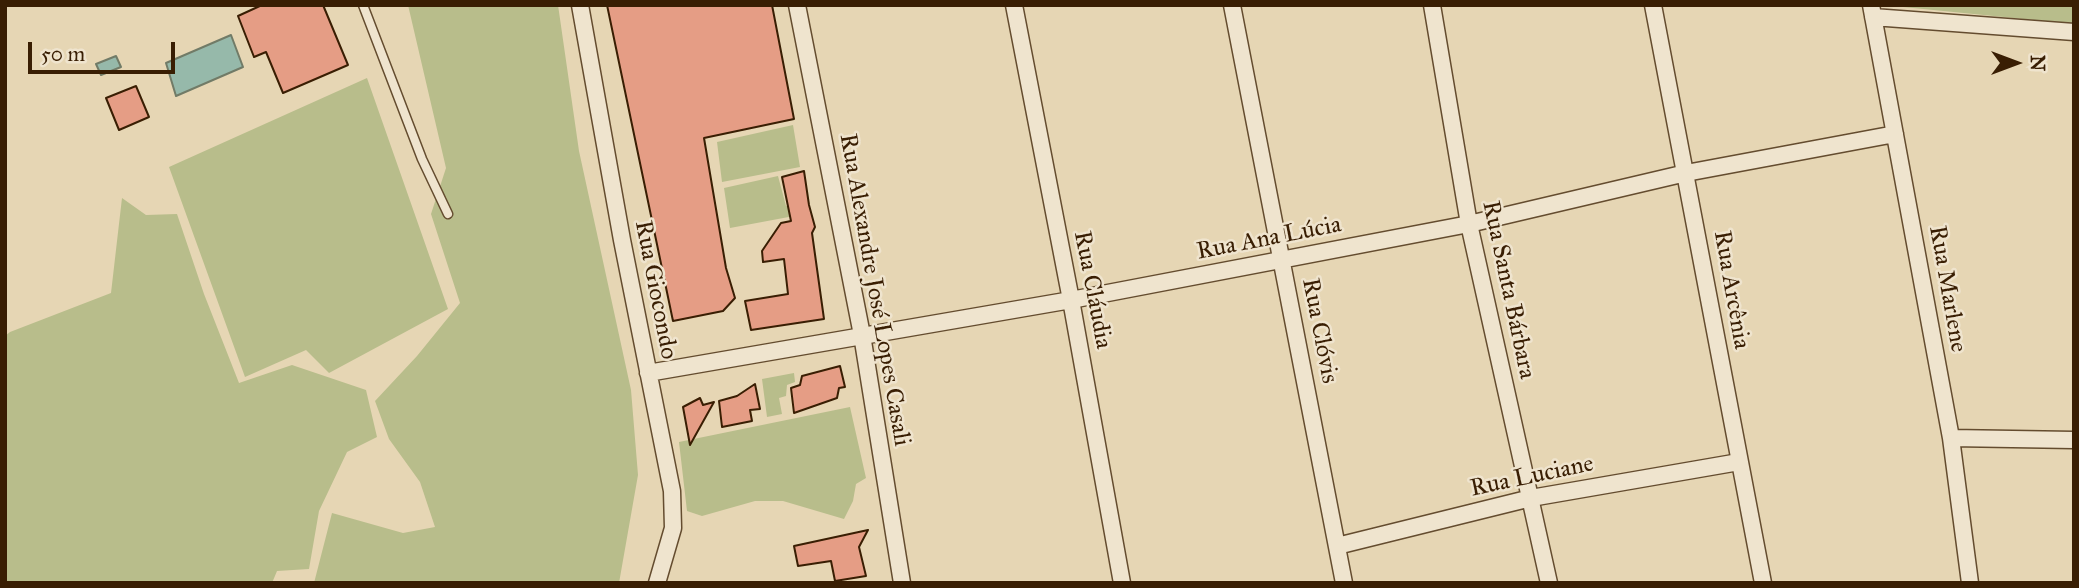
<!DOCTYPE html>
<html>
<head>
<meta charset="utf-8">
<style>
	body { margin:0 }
	#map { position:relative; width:2079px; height:588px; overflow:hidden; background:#e6d6b4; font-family:"IM FELL Great Primer",serif }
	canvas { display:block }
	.frame { position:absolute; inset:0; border:7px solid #391e03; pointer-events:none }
	.north { position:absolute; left:1981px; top:28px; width:70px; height:70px; -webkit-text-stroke:5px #efe4ce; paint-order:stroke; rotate:90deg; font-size:19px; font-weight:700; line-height:28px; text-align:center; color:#391e03 }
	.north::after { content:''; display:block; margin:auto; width:24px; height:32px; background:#391e03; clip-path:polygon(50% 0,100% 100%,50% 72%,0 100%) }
	.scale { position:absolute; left:28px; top:42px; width:147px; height:32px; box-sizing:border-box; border:4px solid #391e03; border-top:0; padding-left:9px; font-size:21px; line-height:24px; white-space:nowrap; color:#391e03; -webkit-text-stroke:5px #efe4ce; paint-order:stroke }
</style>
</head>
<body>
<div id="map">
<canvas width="2079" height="588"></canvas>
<div class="frame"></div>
<div class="north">N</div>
<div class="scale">50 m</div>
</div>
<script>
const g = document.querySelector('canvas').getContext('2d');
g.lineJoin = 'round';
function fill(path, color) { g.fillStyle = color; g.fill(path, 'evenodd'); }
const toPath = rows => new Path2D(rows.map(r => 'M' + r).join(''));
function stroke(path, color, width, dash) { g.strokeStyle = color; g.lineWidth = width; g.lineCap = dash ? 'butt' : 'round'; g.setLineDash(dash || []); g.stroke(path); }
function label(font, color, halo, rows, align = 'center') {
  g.font = font + ' "IM FELL Great Primer",serif'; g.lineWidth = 5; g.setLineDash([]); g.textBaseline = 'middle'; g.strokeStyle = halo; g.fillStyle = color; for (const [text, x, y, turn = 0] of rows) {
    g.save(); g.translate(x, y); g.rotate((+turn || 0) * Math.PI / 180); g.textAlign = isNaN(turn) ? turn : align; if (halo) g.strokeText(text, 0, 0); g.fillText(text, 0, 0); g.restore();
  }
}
fill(toPath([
	[408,5,558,5,579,151,631,390,638,475,619,583,314,583,332,513,403,533,435,527,420,482,389,439,375,401,417,356,460,303,431,214,446,168],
	[1883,5,2074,5,2074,24],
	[367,78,448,309,329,373,306,350,245,377,169,167],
	[793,125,800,167,722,182,717,142],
	[778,176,786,206,808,202,810,213,730,228,724,188],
	[122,198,146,215,177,214,204,294,239,383,292,365,366,390,377,437,347,452,319,511,309,569,277,571,272,583,5,583,5,336,10,332,111,293],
	[794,373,795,382,787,385,786,396,779,398,782,414,767,417,762,379],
	[850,407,866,478,856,484,853,501,844,519,783,501,755,501,702,516,687,511,679,442]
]), '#b8bd8b');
const water = toPath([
	[231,35,243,67,176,96,166,63,231,35],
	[116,56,121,67,101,75,96,64,116,56]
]);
fill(water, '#96b9aa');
stroke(water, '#717b67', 2);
const building = toPath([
	[262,5,323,5,348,65,283,93,266,52,254,57,238,16,262,5],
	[607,5,772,5,794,119,704,138,726,268,735,298,723,311,673,321,607,5],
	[136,86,149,117,119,130,106,98,136,86],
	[804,171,809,205,815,227,812,233,824,319,751,330,745,301,788,294,784,259,763,262,762,251,781,223,791,221,782,177,804,171],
	[840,366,845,387,839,388,837,398,794,413,791,388,800,385,802,376,840,366],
	[755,384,760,409,750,410,752,421,722,427,719,401,737,396,755,384],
	[700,398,703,405,714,402,690,445,683,407,700,398],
	[868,530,859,547,866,576,835,581,831,561,798,566,794,546,868,530]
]);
fill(building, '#e59d85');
stroke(building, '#391e03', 2);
const lane = toPath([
	[363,5,422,159,448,214]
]);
const street = toPath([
	[580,5,622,240,672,491,673,528,657,583],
	[797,5,862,335,902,583],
	[1014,5,1071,300,1122,583],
	[1232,5,1344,583],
	[1432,5,1469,224,1549,583],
	[1653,5,1763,583],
	[1871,5,1951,438,1970,583],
	[1873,17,2074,32],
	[648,373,1071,300,1469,224,1686,173,1895,134],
	[1951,438,2074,440],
	[1337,546,1531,498,1739,462]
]);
stroke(lane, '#644c2f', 11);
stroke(street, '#644c2f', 19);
stroke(lane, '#efe4ce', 8);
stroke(street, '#efe4ce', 16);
label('24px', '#391e03', '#efe4ce', [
	["Rua Ana Lúcia",1269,239,-11],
	["Rua Marlene",1947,289,80],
	["Rua Giocondo",655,290,79],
	["Rua Alexandre José Lopes Casali",874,290,80],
	["Rua Cláudia",1092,290,79],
	["Rua Santa Bárbara",1508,290,78],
	["Rua Arcênia",1731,290,80],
	["Rua Clóvis",1319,331,79],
	["Rua Luciane",1532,477,-12]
]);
</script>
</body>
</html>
